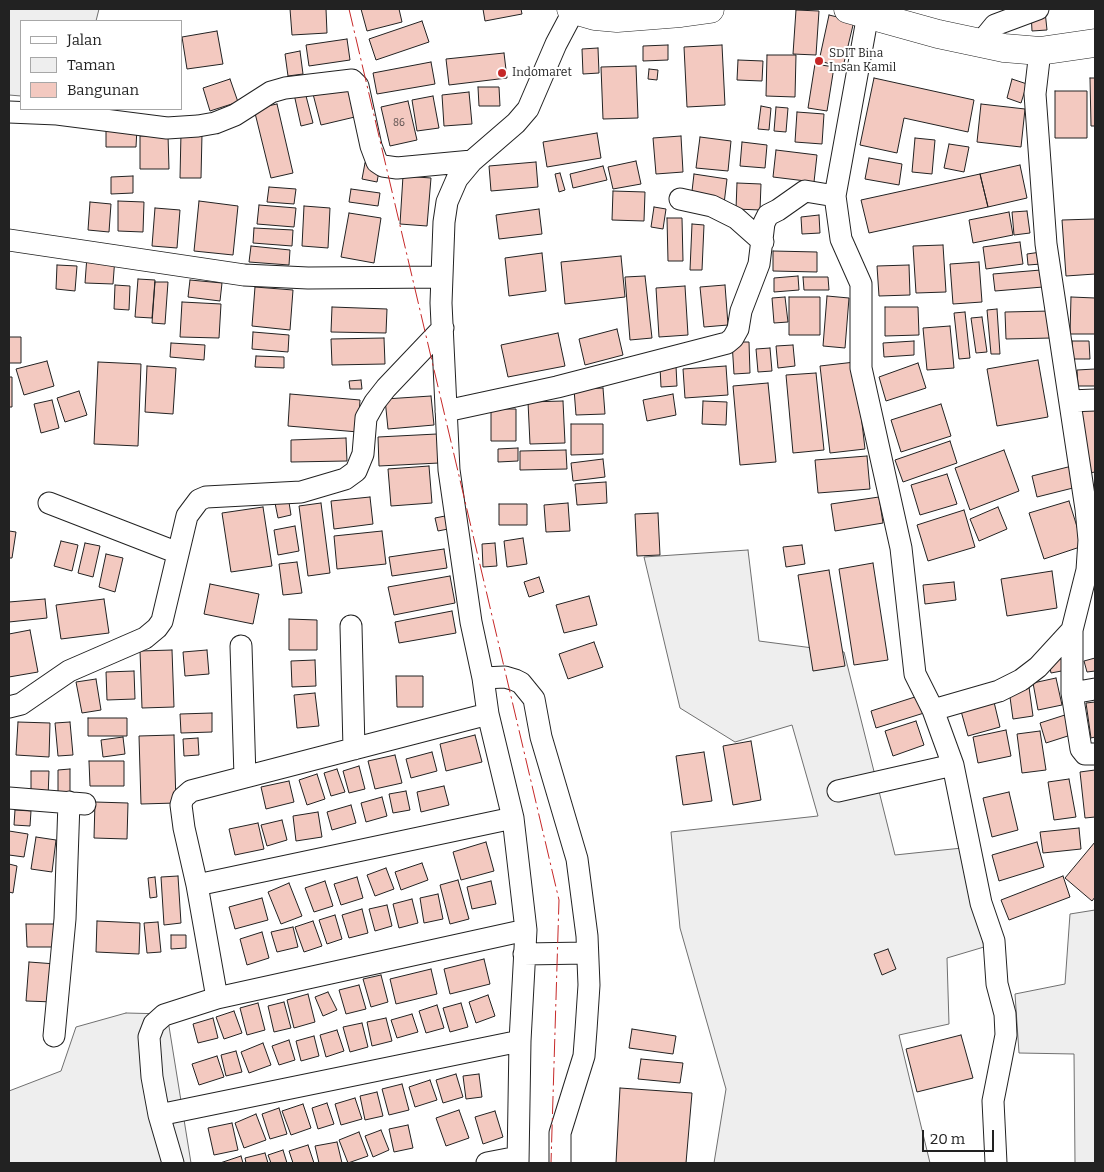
<!DOCTYPE html>
<html>
<head>
<meta charset="utf-8">
<style>
	body { margin:0 }
	#map { position:relative; width:1104px; height:1172px; overflow:hidden; background:#fff; font-family:Bitter,serif }
	canvas { display:block }
	.frame { position:absolute; inset:0; border:10px solid #222; pointer-events:none }
	.legend { position:absolute; left:20px; top:20px; width:162px; height:90px; box-sizing:border-box; background:#fff; border:1px solid #a7a7a7; margin:0; padding:6px 9px; list-style:none; font-size:15px; color:#222 }
	.legend li { display:flex; align-items:center; gap:10px; height:25px }
	.legend b { width:25px; border:1px solid #a7a7a7 }
	.scale { position:absolute; left:922px; top:1130px; width:72px; height:22px; box-sizing:border-box; border:2px solid #222; border-top:0; padding-left:6px; font-size:15px; line-height:18px; white-space:nowrap; color:#222; -webkit-text-stroke:4px #fff; paint-order:stroke }
</style>
</head>
<body>
<div id="map">
<canvas width="1104" height="1172"></canvas>
<div class="frame"></div>
<ul class="legend">
<li><b style="height:6px;background:#fff"></b>Jalan</li>
<li><b style="height:14px;background:#eee"></b>Taman</li>
<li><b style="height:14px;background:#f3c9c0"></b>Bangunan</li>
</ul>
<div class="scale">20 m</div>
</div>
<script>
const g = document.querySelector('canvas').getContext('2d');
g.lineJoin = 'round';
function fill(path, color) { g.fillStyle = color; g.fill(path, 'evenodd'); }
const toPath = rows => new Path2D(rows.map(r => 'M' + r).join(''));
function stroke(path, color, width, dash) { g.strokeStyle = color; g.lineWidth = width; g.lineCap = dash ? 'butt' : 'round'; g.setLineDash(dash || []); g.stroke(path); }
function label(font, color, halo, rows, align = 'center') {
  g.font = font + ' Bitter,serif'; g.lineWidth = 4; g.setLineDash([]); g.textBaseline = 'middle'; g.strokeStyle = halo; g.fillStyle = color; for (const [text, x, y, turn = 0] of rows) {
    g.save(); g.translate(x, y); g.rotate((+turn || 0) * Math.PI / 180); g.textAlign = isNaN(turn) ? turn : align; if (halo) g.strokeText(text, 0, 0); g.fillText(text, 0, 0); g.restore();
  }
}
const green = toPath([
	[9,9,99,9,96,21,21,21,21,96,9,95,9,9],
	[748,550,759,641,844,652,895,855,962,848,984,947,947,958,949,1024,899,1035,930,1163,714,1163,726,1089,680,928,671,832,818,816,792,725,735,742,680,708,644,557,748,550],
	[1095,910,1095,1163,1075,1163,1074,1054,1019,1053,1015,994,1065,984,1070,914,1095,910],
	[126,1013,167,1014,191,1163,9,1163,9,1091,61,1071,76,1027,126,1013]
]);
fill(green, '#eee');
stroke(green, '#6f6f6f', 1);
const building = toPath([
	[290,9,326,9,327,33,292,35,290,9],
	[361,9,399,9,402,22,367,31,361,9],
	[483,9,521,9,522,14,485,21,483,9],
	[796,10,819,11,816,55,793,54,796,10],
	[1045,11,1047,30,1032,31,1031,12,1045,11],
	[829,15,854,21,843,67,819,61,829,15],
	[422,21,429,42,376,60,369,39,422,21],
	[217,31,223,64,187,69,182,37,217,31],
	[347,39,350,60,309,66,306,45,347,39],
	[668,45,668,60,643,61,643,46,668,45],
	[722,45,725,105,687,107,684,47,722,45],
	[598,48,599,73,583,74,582,49,598,48],
	[300,51,303,74,288,76,285,54,300,51],
	[504,53,507,78,449,85,446,59,504,53],
	[767,55,796,55,795,97,766,96,767,55],
	[738,60,763,61,762,81,737,80,738,60],
	[431,62,435,84,377,94,373,73,431,62],
	[815,64,834,67,827,111,808,108,815,64],
	[636,66,638,118,603,119,601,67,636,66],
	[649,69,658,70,657,80,648,79,649,69],
	[874,78,974,100,968,132,904,118,897,153,860,145,874,78],
	[1090,78,1095,78,1095,126,1091,126,1090,78],
	[230,79,238,102,210,111,203,88,230,79],
	[1012,79,1027,84,1021,103,1007,98,1012,79],
	[351,85,359,116,321,125,313,94,351,85],
	[478,87,499,87,500,106,479,106,478,87],
	[1055,91,1087,91,1087,138,1055,138,1055,91],
	[305,92,313,123,301,126,294,94,305,92],
	[469,92,472,124,444,126,442,95,469,92],
	[433,96,439,128,417,131,412,100,433,96],
	[408,101,417,140,390,146,381,107,408,101],
	[277,104,293,173,271,178,254,109,277,104],
	[981,104,1025,109,1021,147,977,142,981,104],
	[761,106,771,108,769,130,758,129,761,106],
	[776,107,788,108,786,132,774,131,776,107],
	[797,112,824,114,822,144,795,142,797,112],
	[106,127,137,128,136,147,106,147,106,127],
	[181,133,202,134,201,178,180,178,181,133],
	[597,133,601,158,547,167,543,142,597,133],
	[168,135,169,169,140,169,140,136,168,135],
	[681,136,683,172,656,174,653,138,681,136],
	[700,137,731,141,728,171,696,168,700,137],
	[915,138,935,140,932,174,912,172,915,138],
	[742,142,767,145,765,168,740,166,742,142],
	[949,144,969,147,964,172,944,168,949,144],
	[776,150,817,155,814,182,773,177,776,150],
	[869,158,902,164,899,185,865,179,869,158],
	[636,161,641,184,613,189,608,167,636,161],
	[536,162,538,187,491,191,489,166,536,162],
	[365,163,380,166,377,182,362,179,365,163],
	[1020,165,1027,198,988,207,980,174,1020,165],
	[603,166,607,180,573,188,570,174,603,166],
	[560,173,565,190,559,192,555,174,560,173],
	[694,174,727,179,724,204,691,200,694,174],
	[980,174,988,207,869,233,861,200,980,174],
	[133,176,133,193,111,194,111,177,133,176],
	[403,176,431,178,427,226,400,224,403,176],
	[737,183,761,184,760,210,736,209,737,183],
	[269,187,296,189,294,204,267,202,269,187],
	[351,189,380,193,378,206,349,202,351,189],
	[613,191,645,192,644,221,612,220,613,191],
	[118,201,144,202,143,232,118,231,118,201],
	[199,201,238,206,233,255,194,251,199,201],
	[90,202,111,204,109,232,88,230,90,202],
	[259,205,296,208,294,227,257,224,259,205],
	[304,206,330,208,328,248,302,246,304,206],
	[654,207,666,209,663,229,651,227,654,207],
	[155,208,180,210,177,248,152,246,155,208],
	[539,209,542,234,499,239,496,215,539,209],
	[1027,211,1030,233,1014,235,1012,212,1027,211],
	[1009,212,1013,235,973,243,969,220,1009,212],
	[349,213,381,218,374,263,341,257,349,213],
	[819,215,820,233,802,234,801,217,819,215],
	[667,218,682,218,683,261,668,261,667,218],
	[1095,219,1095,274,1066,276,1062,220,1095,219],
	[692,224,704,225,702,270,690,270,692,224],
	[254,228,293,230,292,246,253,243,254,228],
	[1020,242,1023,264,986,269,983,247,1020,242],
	[943,245,946,292,916,293,913,246,943,245],
	[251,246,290,250,289,265,249,262,251,246],
	[773,251,817,252,817,272,773,271,773,251],
	[1041,252,1041,264,1028,265,1027,254,1041,252],
	[542,253,546,291,509,296,505,258,542,253],
	[87,256,115,257,113,284,85,283,87,256],
	[621,256,625,297,565,304,561,262,621,256],
	[979,262,982,302,953,304,950,264,979,262],
	[57,265,77,266,75,291,56,289,57,265],
	[909,265,910,295,879,296,877,266,909,265],
	[1041,270,1043,287,995,291,993,274,1041,270],
	[645,276,652,338,630,340,625,277,645,276],
	[798,276,799,290,774,292,774,278,798,276],
	[803,277,828,277,829,290,804,290,803,277],
	[138,279,155,280,152,318,135,317,138,279],
	[190,280,222,283,220,301,188,297,190,280],
	[155,282,168,282,165,324,152,323,155,282],
	[115,285,130,286,129,310,114,309,115,285],
	[725,285,728,325,704,327,700,287,725,285],
	[685,286,688,335,659,337,656,288,685,286],
	[255,287,293,290,290,330,252,326,255,287],
	[827,296,849,298,845,348,823,346,827,296],
	[785,297,788,322,774,323,772,298,785,297],
	[789,297,820,297,820,335,789,335,789,297],
	[1071,297,1095,298,1095,334,1070,334,1071,297],
	[182,302,221,304,219,338,180,337,182,302],
	[332,307,387,309,386,333,331,332,332,307],
	[885,307,918,307,919,335,885,336,885,307],
	[997,309,1000,354,991,354,987,310,997,309],
	[1051,311,1052,338,1006,339,1005,312,1051,311],
	[965,312,970,358,959,359,954,313,965,312],
	[982,317,987,352,976,353,971,318,982,317],
	[950,326,954,368,927,370,923,328,950,326],
	[617,329,623,355,585,365,579,339,617,329],
	[253,332,289,335,288,352,252,349,253,332],
	[558,333,565,366,508,377,501,345,558,333],
	[9,337,21,337,21,363,9,363,9,337],
	[384,338,385,364,332,365,331,339,384,338],
	[914,341,914,355,884,357,883,343,914,341],
	[1072,341,1089,341,1090,359,1073,359,1072,341],
	[732,342,749,342,750,373,734,374,732,342],
	[171,343,205,345,204,360,170,357,171,343],
	[793,345,795,366,778,368,776,346,793,345],
	[770,348,772,371,758,372,756,349,770,348],
	[256,356,284,357,284,368,255,367,256,356],
	[1038,360,1048,417,997,426,987,369,1038,360],
	[47,361,54,386,24,395,16,369,47,361],
	[98,362,141,364,138,446,94,444,98,362],
	[855,362,865,449,830,453,820,366,855,362],
	[918,363,926,388,886,401,879,377,918,363],
	[147,366,176,368,173,414,145,412,147,366],
	[676,366,677,386,661,387,660,367,676,366],
	[726,366,728,395,685,398,683,369,726,366],
	[1095,369,1095,386,1078,386,1077,370,1095,369],
	[816,373,824,450,793,453,786,375,816,373],
	[9,377,12,377,12,407,9,407,9,377],
	[361,380,362,389,350,389,349,381,361,380],
	[768,383,776,462,740,465,733,386,768,383],
	[603,388,605,414,576,415,574,389,603,388],
	[79,391,87,415,65,422,57,398,79,391],
	[290,394,360,400,358,432,288,426,290,394],
	[673,394,676,415,647,421,643,400,673,394],
	[431,396,434,425,388,429,385,399,431,396],
	[52,400,59,428,41,433,34,404,52,400],
	[563,401,565,443,530,444,528,402,563,401],
	[703,401,727,402,726,425,702,424,703,401],
	[941,404,951,436,901,452,891,420,941,404],
	[1095,404,1095,472,1089,473,1081,405,1095,404],
	[491,409,516,409,516,441,491,441,491,409],
	[571,424,603,424,603,454,571,455,571,424],
	[437,434,439,463,379,466,378,437,437,434],
	[346,438,347,461,291,462,291,440,346,438],
	[950,441,957,463,903,482,895,460,950,441],
	[518,448,518,461,498,462,498,449,518,448],
	[566,450,567,469,520,470,520,451,566,450],
	[1004,450,1019,491,970,510,955,468,1004,450],
	[867,456,870,489,818,493,815,460,867,456],
	[603,459,605,477,573,481,571,463,603,459],
	[1076,465,1081,486,1037,497,1032,476,1076,465],
	[429,466,432,503,391,506,388,469,429,466],
	[947,474,957,504,920,515,911,485,947,474],
	[606,482,607,503,577,505,575,484,606,482],
	[288,496,291,515,278,518,274,498,288,496],
	[370,497,373,524,334,529,331,501,370,497],
	[879,497,883,523,835,531,831,504,879,497],
	[1069,501,1083,546,1044,559,1029,513,1069,501],
	[321,503,330,573,308,576,299,506,321,503],
	[568,503,570,531,546,532,544,505,568,503],
	[499,504,527,504,527,525,499,525,499,504],
	[263,507,272,566,231,572,222,513,263,507],
	[998,507,1007,529,979,541,970,519,998,507],
	[964,510,975,547,928,561,917,525,964,510],
	[658,513,660,555,637,556,635,514,658,513],
	[445,516,448,529,438,531,435,518,445,516],
	[295,526,299,551,278,555,274,530,295,526],
	[9,531,16,532,12,558,9,558,9,531],
	[382,531,386,564,337,569,334,536,382,531],
	[523,538,527,564,507,567,504,541,523,538],
	[61,541,78,545,72,571,54,566,61,541],
	[85,543,100,546,93,577,78,573,85,543],
	[495,543,497,566,483,567,482,544,495,543],
	[802,545,805,564,786,567,783,547,802,545],
	[444,549,447,568,392,576,389,557,444,549],
	[106,554,123,558,115,592,99,587,106,554],
	[297,562,302,593,283,595,279,564,297,562],
	[873,563,888,660,854,665,839,569,873,563],
	[829,570,845,666,813,671,798,575,829,570],
	[1052,571,1057,608,1007,616,1001,579,1052,571],
	[450,576,455,603,394,615,388,587,450,576],
	[539,577,544,592,529,597,524,582,539,577],
	[954,582,956,600,925,604,923,585,954,582],
	[210,584,259,594,253,624,204,614,210,584],
	[589,596,597,625,564,633,556,605,589,596],
	[45,599,47,618,9,622,9,602,45,599],
	[104,599,109,633,61,639,56,605,104,599],
	[452,611,456,633,399,643,395,622,452,611],
	[289,619,317,620,317,650,289,650,289,619],
	[30,630,38,672,9,677,9,634,30,630],
	[594,642,603,667,568,679,559,654,594,642],
	[172,650,174,707,142,708,140,651,172,650],
	[207,650,209,674,185,676,183,652,207,650],
	[1068,654,1072,669,1051,673,1048,658,1068,654],
	[1095,658,1095,671,1087,672,1084,661,1095,658],
	[315,660,316,686,292,687,291,661,315,660],
	[134,671,135,699,107,700,106,672,134,671],
	[396,676,423,676,423,707,397,707,396,676],
	[1056,678,1062,705,1038,710,1033,683,1056,678],
	[96,679,101,710,82,713,76,682,96,679],
	[1029,687,1033,716,1013,719,1009,690,1029,687],
	[315,693,319,726,297,728,294,695,315,693],
	[918,696,924,713,876,728,871,711,918,696],
	[994,702,1000,727,968,736,961,711,994,702],
	[1095,702,1095,737,1091,738,1086,703,1095,702],
	[212,713,212,732,181,733,180,714,212,713],
	[1068,714,1074,734,1046,743,1040,723,1068,714],
	[88,718,127,718,127,736,88,736,88,718],
	[916,721,924,745,893,756,885,731,916,721],
	[18,722,50,723,49,757,16,755,18,722],
	[70,722,73,755,58,756,55,723,70,722],
	[1006,730,1011,756,978,763,973,737,1006,730],
	[1040,731,1046,770,1022,773,1017,734,1040,731],
	[174,735,176,803,141,804,139,736,174,735],
	[475,735,482,762,446,771,440,744,475,735],
	[123,737,125,754,103,757,101,740,123,737],
	[198,738,199,755,184,756,183,739,198,738],
	[751,741,761,800,733,805,723,746,751,741],
	[432,752,437,771,411,778,406,759,432,752],
	[704,752,712,801,683,805,676,756,704,752],
	[395,755,402,783,375,789,368,761,395,755],
	[89,761,124,761,124,786,90,786,89,761],
	[359,766,365,789,349,793,343,771,359,766],
	[70,769,70,801,58,801,58,770,70,769],
	[337,769,345,792,331,796,324,773,337,769],
	[1095,770,1095,817,1085,818,1080,772,1095,770],
	[31,771,49,771,48,798,31,798,31,771],
	[317,774,325,799,307,805,299,780,317,774],
	[1069,779,1076,817,1054,820,1048,782,1069,779],
	[289,781,294,802,266,809,261,787,289,781],
	[444,786,449,805,421,812,417,792,444,786],
	[406,791,410,810,393,813,389,794,406,791],
	[1009,792,1018,830,992,837,983,798,1009,792],
	[382,797,387,816,366,822,361,803,382,797],
	[95,802,128,803,127,839,94,838,95,802],
	[351,805,356,823,332,830,327,812,351,805],
	[15,810,31,811,30,826,14,825,15,810],
	[318,812,322,837,296,841,293,816,318,812],
	[282,820,287,840,267,846,261,825,282,820],
	[258,823,264,849,235,855,229,829,258,823],
	[1079,828,1081,849,1043,853,1040,832,1079,828],
	[9,831,28,834,24,857,9,855,9,831],
	[36,837,56,840,52,872,31,869,36,837],
	[486,842,494,871,461,880,453,852,486,842],
	[1037,842,1044,867,999,881,992,855,1037,842],
	[1095,842,1095,897,1092,901,1065,878,1095,842],
	[422,863,428,880,401,890,395,872,422,863],
	[9,864,17,866,13,893,9,892,9,864],
	[386,868,394,889,375,896,367,875,386,868],
	[178,876,181,923,164,925,161,877,178,876],
	[1063,876,1070,897,1009,920,1001,900,1063,876],
	[155,877,157,897,150,898,148,878,155,877],
	[357,877,363,898,341,905,334,884,357,877],
	[458,880,469,919,450,924,440,885,458,880],
	[325,881,333,906,314,912,305,888,325,881],
	[491,881,496,904,472,909,467,887,491,881],
	[289,883,302,916,281,924,268,892,289,883],
	[438,894,443,919,424,923,420,898,438,894],
	[262,898,268,920,235,929,229,907,262,898],
	[412,899,418,923,399,928,393,904,412,899],
	[387,905,392,926,375,931,369,909,387,905],
	[362,909,368,933,349,938,342,915,362,909],
	[335,915,342,939,327,944,319,920,335,915],
	[97,921,140,923,139,954,96,952,97,921],
	[313,921,322,946,304,952,295,927,313,921],
	[158,922,161,952,147,953,144,923,158,922],
	[26,924,59,924,59,947,27,947,26,924],
	[293,927,298,947,277,952,271,932,293,927],
	[262,932,269,958,247,965,240,939,262,932],
	[171,935,186,935,186,948,171,949,171,935],
	[888,949,896,969,882,975,874,954,888,949],
	[484,959,490,984,450,994,444,969,484,959],
	[29,962,56,964,54,1002,26,1001,29,962],
	[431,969,437,994,396,1004,390,979,431,969],
	[381,975,388,1002,371,1007,363,979,381,975],
	[359,985,366,1009,346,1014,339,990,359,985],
	[328,992,337,1010,323,1016,315,997,328,992],
	[308,994,315,1022,294,1028,287,1000,308,994],
	[488,995,495,1016,476,1023,469,1002,488,995],
	[284,1002,291,1028,274,1032,268,1006,284,1002],
	[258,1003,265,1030,247,1035,240,1008,258,1003],
	[461,1003,468,1027,450,1032,443,1008,461,1003],
	[437,1005,444,1028,426,1033,419,1011,437,1005],
	[234,1011,242,1033,224,1039,216,1017,234,1011],
	[412,1014,418,1032,397,1038,391,1020,412,1014],
	[213,1018,218,1038,198,1043,193,1024,213,1018],
	[386,1018,392,1041,372,1046,367,1022,386,1018],
	[362,1023,368,1047,350,1052,343,1027,362,1023],
	[632,1029,676,1036,673,1054,629,1048,632,1029],
	[337,1030,344,1051,326,1057,320,1035,337,1030],
	[961,1035,973,1078,917,1092,906,1049,961,1035],
	[314,1036,319,1056,301,1061,296,1041,314,1036],
	[289,1040,295,1060,279,1065,272,1046,289,1040],
	[263,1043,271,1065,249,1073,241,1052,263,1043],
	[236,1051,242,1072,226,1076,221,1055,236,1051],
	[217,1056,224,1077,199,1085,192,1064,217,1056],
	[641,1059,683,1063,680,1083,638,1079,641,1059],
	[456,1074,463,1097,443,1103,436,1080,456,1074],
	[479,1074,482,1097,466,1099,463,1076,479,1074],
	[430,1080,437,1100,415,1107,409,1087,430,1080],
	[402,1084,409,1110,389,1115,382,1089,402,1084],
	[620,1088,692,1093,686,1163,616,1163,620,1088],
	[377,1092,383,1116,365,1120,360,1096,377,1092],
	[355,1098,362,1119,341,1125,335,1104,355,1098],
	[327,1103,334,1124,318,1129,312,1108,327,1103],
	[303,1104,311,1128,291,1135,282,1111,303,1104],
	[279,1108,287,1134,270,1139,262,1114,279,1108],
	[459,1110,469,1138,446,1146,436,1118,459,1110],
	[495,1111,503,1137,483,1144,475,1117,495,1111],
	[256,1114,266,1140,244,1148,235,1123,256,1114],
	[232,1123,238,1150,214,1155,208,1128,232,1123],
	[408,1125,413,1148,394,1152,389,1129,408,1125],
	[381,1130,389,1150,373,1157,365,1136,381,1130],
	[359,1132,368,1156,348,1163,339,1140,359,1132],
	[337,1142,342,1163,319,1163,315,1146,337,1142],
	[308,1145,314,1163,293,1163,289,1151,308,1145],
	[283,1150,287,1163,271,1163,268,1155,283,1150],
	[265,1153,268,1163,246,1163,245,1158,265,1153],
	[241,1156,243,1163,220,1163,241,1156]
]);
fill(building, '#f3c9c0');
stroke(building, '#222', 1);
const street = toPath([
	[868,14,835,196,841,239,861,284,861,368,901,548,915,674,933,710,999,691,1021,680,1038,667,1072,630,1087,570,1089,540,1086,509,1046,244,1035,94,1040,51],
	[985,45,986,36,995,25,1038,9],
	[9,112,57,114,167,128,198,126,215,123,235,115,271,92,285,88,352,80,358,86,371,146,377,162,383,166,397,168,472,161],
	[680,199,712,206,736,218,763,242],
	[9,240,244,275,308,278,442,277],
	[1070,401,1095,400],
	[446,411,557,387,727,343,733,338,738,329,741,311,759,264,764,223,768,215,778,210,805,191,835,196],
	[49,503,178,553],
	[351,626,354,749],
	[1072,630,1072,693,1095,689],
	[241,646,245,777],
	[483,678,505,677,515,680,521,683,534,699,541,737,577,859,587,936,589,985,586,1030,584,1056,560,1133,560,1163],
	[1072,693,1081,749,1085,754,1095,754],
	[9,707,21,704,69,671,145,638,157,628,162,621,187,516,199,500,206,497,301,492,345,479,356,471,363,454,366,418,375,402,386,388,443,328],
	[933,710,953,765,981,903,994,941,997,984,1005,1014,1006,1035,993,1101,996,1163],
	[838,791,953,765],
	[9,798,85,804],
	[197,885,513,818],
	[524,954,587,953],
	[217,998,526,930],
	[54,1036,65,919,69,802],
	[159,1115,520,1041],
	[173,1163,159,1115,152,1077,149,1037,154,1024,164,1015,217,998,197,885,184,828,181,805,183,798,191,791,488,714],
	[487,1163,518,1157],
	[518,1163,520,1041,526,930,513,818,488,714,483,678,471,622,449,470,441,303,444,222,447,202,457,179,472,161,516,123,528,109,556,44,574,10]
]);
const secondary = toPath([
	[571,9,595,16,617,18,681,13,710,9],
	[848,9,938,34,1004,48,1040,51,1095,43]
]);
stroke(street, '#222', 23);
stroke(secondary, '#222', 29);
stroke(street, '#fff', 21);
stroke(secondary, '#fff', 28);
stroke(toPath([
	[349,9,559,900,551,1163]
]), '#c62828', 1, [18, 4, 2.5, 4]);
for (const [x, y, r, color] of [
	[819,61,5,"#c62828"],
	[502,73,5,"#c62828"]
]) { const dot = new Path2D(); dot.arc(x, y, r, 0, 2 * Math.PI); g.fillStyle = color; g.fill(dot); stroke(dot, '#fff', 2); }
label('10px', '#564c4a', null, [
	["86",399,123]
]);
label('12px', '#222', '#fff', [
	["SDIT Bina",829,54],
	["Insan Kamil",829,68],
	["Indomaret",512,73]
], 'left');
</script>
</body>
</html>
